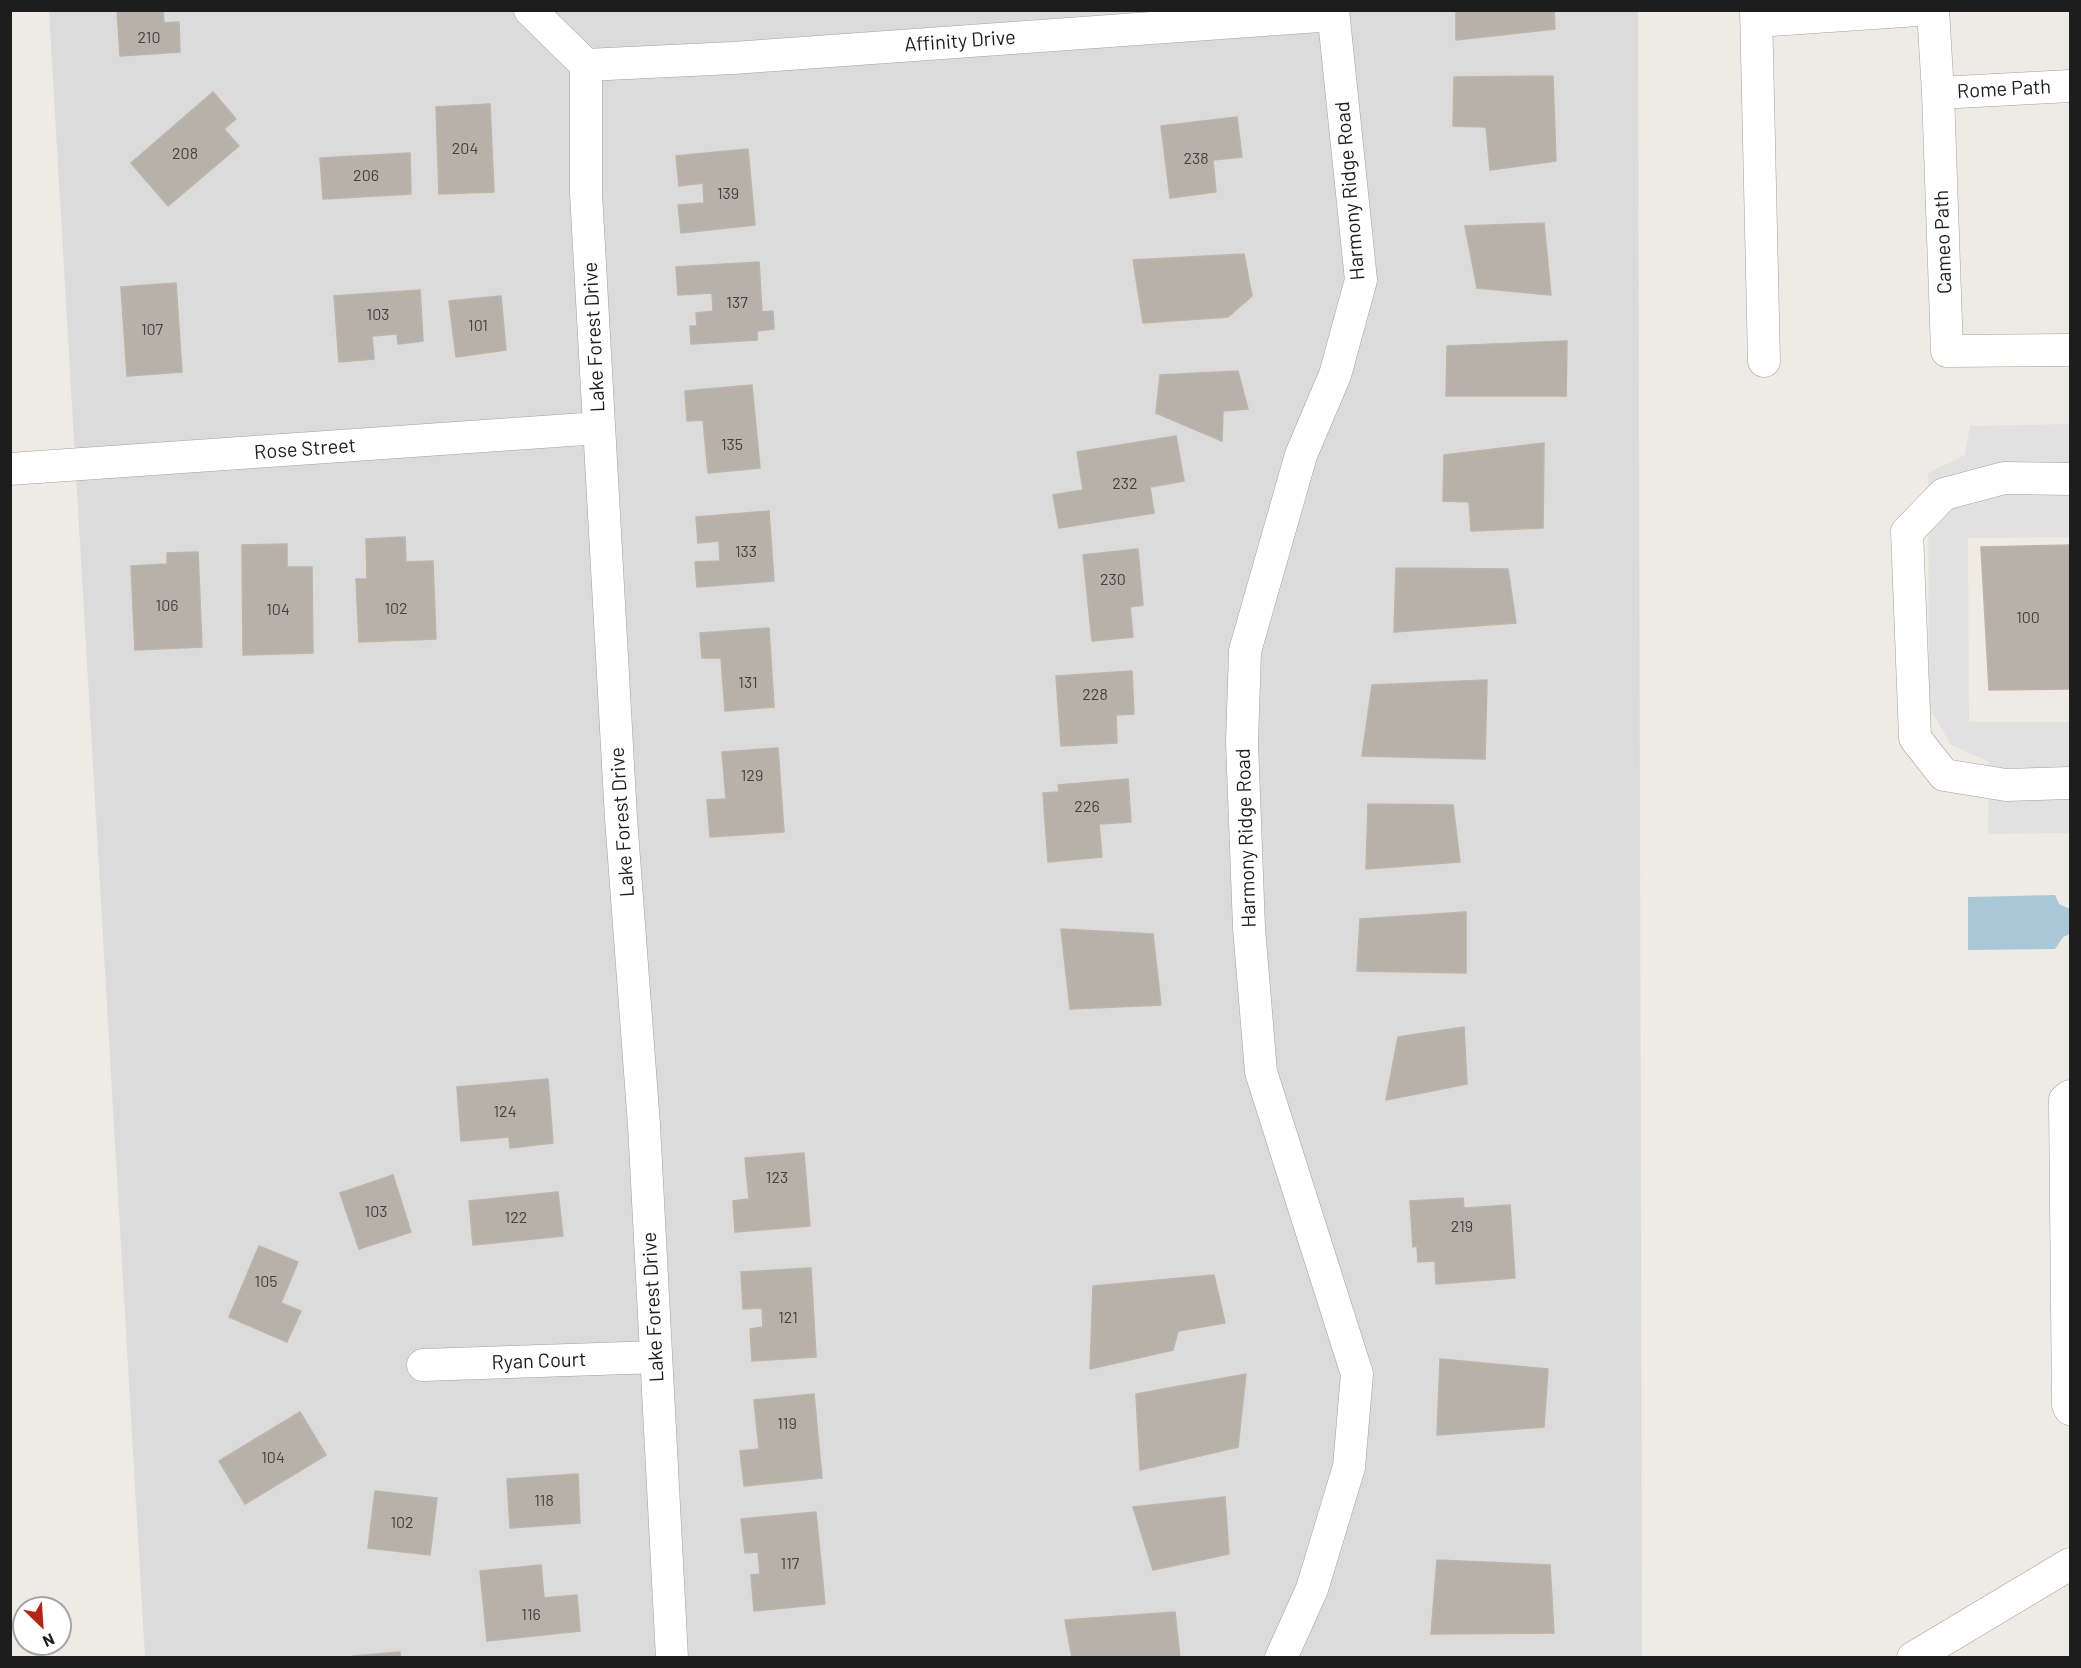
<!DOCTYPE html>
<html>
<head>
<meta charset="utf-8">
<style>
	body { margin:0 }
	#map { position:relative; width:2081px; height:1668px; overflow:hidden; background:#eeebe4; font-family:Barlow,sans-serif }
	canvas { display:block }
	.frame { position:absolute; inset:0; border:12px solid #1d1d1d; pointer-events:none }
	.north { position:absolute; left:12px; top:1596px; width:60px; height:60px; box-sizing:border-box; background:#fff; border:2px solid #a5a5a5; border-radius:50%; rotate:155deg; font-size:16px; font-weight:700; line-height:24px; text-align:center; color:#1d1d1d }
	.north::after { content:''; display:block; margin:auto; width:21px; height:27px; background:#b72414; clip-path:polygon(50% 0,100% 100%,50% 72%,0 100%) }
</style>
</head>
<body>
<div id="map">
<canvas width="2081" height="1668"></canvas>
<div class="frame"></div>
<div class="north">N</div>
</div>
<script>
const g = document.querySelector('canvas').getContext('2d');
g.lineJoin = 'round';
function fill(path, color) { g.fillStyle = color; g.fill(path, 'evenodd'); }
const toPath = rows => new Path2D(rows.map(r => 'M' + r).join(''));
function stroke(path, color, width, dash) { g.strokeStyle = color; g.lineWidth = width; g.lineCap = dash ? 'butt' : 'round'; g.setLineDash(dash || []); g.stroke(path); }
function label(font, color, halo, rows, align = 'center') {
  g.font = font + ' Barlow,sans-serif'; g.lineWidth = 6; g.setLineDash([]); g.textBaseline = 'middle'; g.strokeStyle = halo; g.fillStyle = color; for (const [text, x, y, turn = 0] of rows) {
    g.save(); g.translate(x, y); g.rotate((+turn || 0) * Math.PI / 180); g.textAlign = isNaN(turn) ? turn : align; if (halo) g.strokeText(text, 0, 0); g.fillText(text, 0, 0); g.restore();
  }
}
fill(toPath([
	[49,11,1638,11,1642,1657,145,1657]
]), '#dbdbdb');
fill(toPath([
	[2070,424,2070,537,1968,538,1969,722,2070,722,2070,833,1988,834,1989,762,1951,745,1929,707,1928,473,1965,455,1970,426]
]), '#e1e1e1');
fill(toPath([
	[2055,895,2059,904,2070,909,2070,934,2063,937,2055,949,1968,950,1968,897]
]), '#a9c8d7');
const building = toPath([
	[117,10,163,10,164,23,179,22,180,52,120,56,117,10],
	[1456,10,1554,10,1555,29,1456,40,1456,10],
	[1553,76,1556,161,1490,170,1486,127,1453,126,1454,77,1553,76],
	[213,92,236,119,224,129,239,146,168,206,131,163,213,92],
	[490,104,494,192,439,194,436,107,490,104],
	[1237,117,1242,157,1213,160,1216,192,1170,198,1161,126,1237,117],
	[748,149,755,225,681,233,678,205,704,203,703,183,679,186,676,156,748,149],
	[410,153,411,194,323,199,320,158,410,153],
	[1544,223,1551,295,1477,288,1465,226,1544,223],
	[1244,254,1252,296,1228,317,1143,323,1133,260,1244,254],
	[759,262,762,312,773,311,774,329,757,331,757,340,691,344,690,326,697,326,696,313,713,311,712,293,678,295,676,267,759,262],
	[176,283,182,372,127,376,121,287,176,283],
	[420,290,423,341,398,344,397,334,372,336,374,359,339,362,334,296,420,290],
	[501,296,506,350,456,357,449,301,501,296],
	[1567,341,1566,396,1446,396,1447,346,1567,341],
	[1238,371,1248,409,1223,411,1222,441,1156,413,1160,375,1238,371],
	[752,385,760,468,708,473,703,420,687,421,685,391,752,385],
	[1176,436,1184,481,1150,487,1154,513,1059,528,1053,495,1083,490,1077,452,1176,436],
	[1544,443,1543,528,1471,531,1469,502,1443,501,1444,455,1544,443],
	[769,511,774,581,697,587,695,562,720,561,719,541,698,543,696,517,769,511],
	[405,537,406,562,433,561,436,639,359,642,356,579,367,579,366,539,405,537],
	[287,544,287,567,312,567,313,653,243,655,242,545,287,544],
	[2070,545,2070,689,1989,690,1981,547,2070,545],
	[1138,549,1143,605,1130,607,1133,637,1092,641,1083,555,1138,549],
	[198,552,202,647,135,650,131,566,167,564,167,553,198,552],
	[1396,568,1508,569,1516,623,1394,632,1396,568],
	[769,628,774,707,725,711,721,658,702,658,700,633,769,628],
	[1132,671,1134,714,1116,715,1117,743,1061,746,1056,676,1132,671],
	[1487,680,1485,759,1362,756,1372,685,1487,680],
	[778,748,784,832,710,837,707,800,726,799,722,752,778,748],
	[1128,779,1131,822,1099,824,1102,857,1048,862,1043,793,1059,792,1058,785,1128,779],
	[1368,804,1453,805,1460,862,1366,869,1368,804],
	[1466,912,1466,973,1357,971,1360,919,1466,912],
	[1061,929,1153,934,1161,1005,1070,1009,1061,929],
	[1464,1027,1467,1084,1386,1100,1398,1037,1464,1027],
	[548,1079,553,1143,510,1148,509,1137,461,1141,457,1087,548,1079],
	[804,1153,810,1226,735,1232,733,1201,749,1199,745,1158,804,1153],
	[393,1175,411,1232,359,1249,340,1193,393,1175],
	[558,1192,563,1236,473,1245,469,1201,558,1192],
	[1463,1198,1464,1208,1510,1205,1515,1278,1436,1284,1435,1261,1418,1262,1417,1246,1413,1247,1410,1201,1463,1198],
	[259,1246,298,1262,281,1303,301,1311,287,1342,229,1317,259,1246],
	[811,1268,816,1357,752,1361,750,1329,763,1327,762,1308,743,1309,741,1272,811,1268],
	[1214,1275,1225,1323,1178,1331,1173,1350,1090,1369,1093,1286,1214,1275],
	[1440,1359,1548,1369,1544,1427,1437,1435,1440,1359],
	[1246,1374,1238,1447,1140,1470,1136,1394,1246,1374],
	[814,1394,822,1478,744,1486,740,1451,759,1449,754,1400,814,1394],
	[300,1412,326,1455,245,1504,219,1461,300,1412],
	[578,1474,580,1523,510,1528,507,1479,578,1474],
	[375,1491,437,1498,430,1555,368,1548,375,1491],
	[1225,1497,1229,1554,1153,1570,1133,1507,1225,1497],
	[816,1512,825,1604,754,1611,751,1575,760,1574,758,1552,745,1553,741,1519,816,1512],
	[1437,1560,1550,1565,1554,1633,1431,1634,1437,1560],
	[541,1565,544,1598,577,1595,580,1631,487,1641,480,1571,541,1565],
	[1175,1612,1180,1658,1072,1658,1065,1620,1175,1612],
	[400,1652,400,1658,353,1658,353,1656,400,1652]
]);
fill(building, '#b7b1aa');
stroke(building, '#beb4a8', 1.5);
const street = toPath([
	[530,10,586,65,586,193,621,818,644,1125,672,1658],
	[1756,10,1764,361],
	[1933,10,1938,93,1947,351,2070,350],
	[1757,21,1918,10],
	[586,65,733,58,1333,15],
	[1938,93,2070,86],
	[10,469,599,428],
	[2070,479,2004,478,1944,494,1907,532,1915,738,1944,775,2006,785,2070,783],
	[2070,1096,2065,1100,2068,1405,2070,1409],
	[423,1365,656,1357],
	[1281,1658,1312,1589,1349,1467,1357,1374,1261,1072,1249,928,1242,742,1245,651,1301,455,1335,375,1361,280,1333,10],
	[1913,1658,2070,1564]
]);
stroke(street, '#a1a1a1', 33);
stroke(street, '#fff', 32);
label('16px', '#444240', null, [
	["210",149,38],
	["204",465,149],
	["208",185,154],
	["238",1196,159],
	["206",366,176],
	["139",728,194],
	["137",737,303],
	["103",378,315],
	["101",478,326],
	["107",152,330],
	["135",732,445],
	["232",1125,484],
	["133",746,552],
	["230",1113,580],
	["106",167,606],
	["102",396,609],
	["104",278,610],
	["100",2028,618],
	["131",748,683],
	["228",1095,695],
	["129",752,776],
	["226",1087,807],
	["124",505,1112],
	["123",777,1178],
	["103",376,1212],
	["122",516,1218],
	["219",1462,1227],
	["105",266,1282],
	["121",788,1318],
	["119",787,1424],
	["104",273,1458],
	["118",544,1501],
	["102",402,1523],
	["117",790,1564],
	["116",531,1615]
]);
label('20px', '#1d1d1d', '#fff', [
	["Affinity Drive",960,41,-4],
	["Rome Path",2004,89,-3],
	["Harmony Ridge Road",1350,191,-95],
	["Cameo Path",1943,242,-92],
	["Lake Forest Drive",594,337,-93],
	["Rose Street",305,449,-4],
	["Lake Forest Drive",622,822,-94],
	["Harmony Ridge Road",1246,838,-92],
	["Lake Forest Drive",653,1307,-93],
	["Ryan Court",539,1361,-2]
]);
</script>
</body>
</html>
